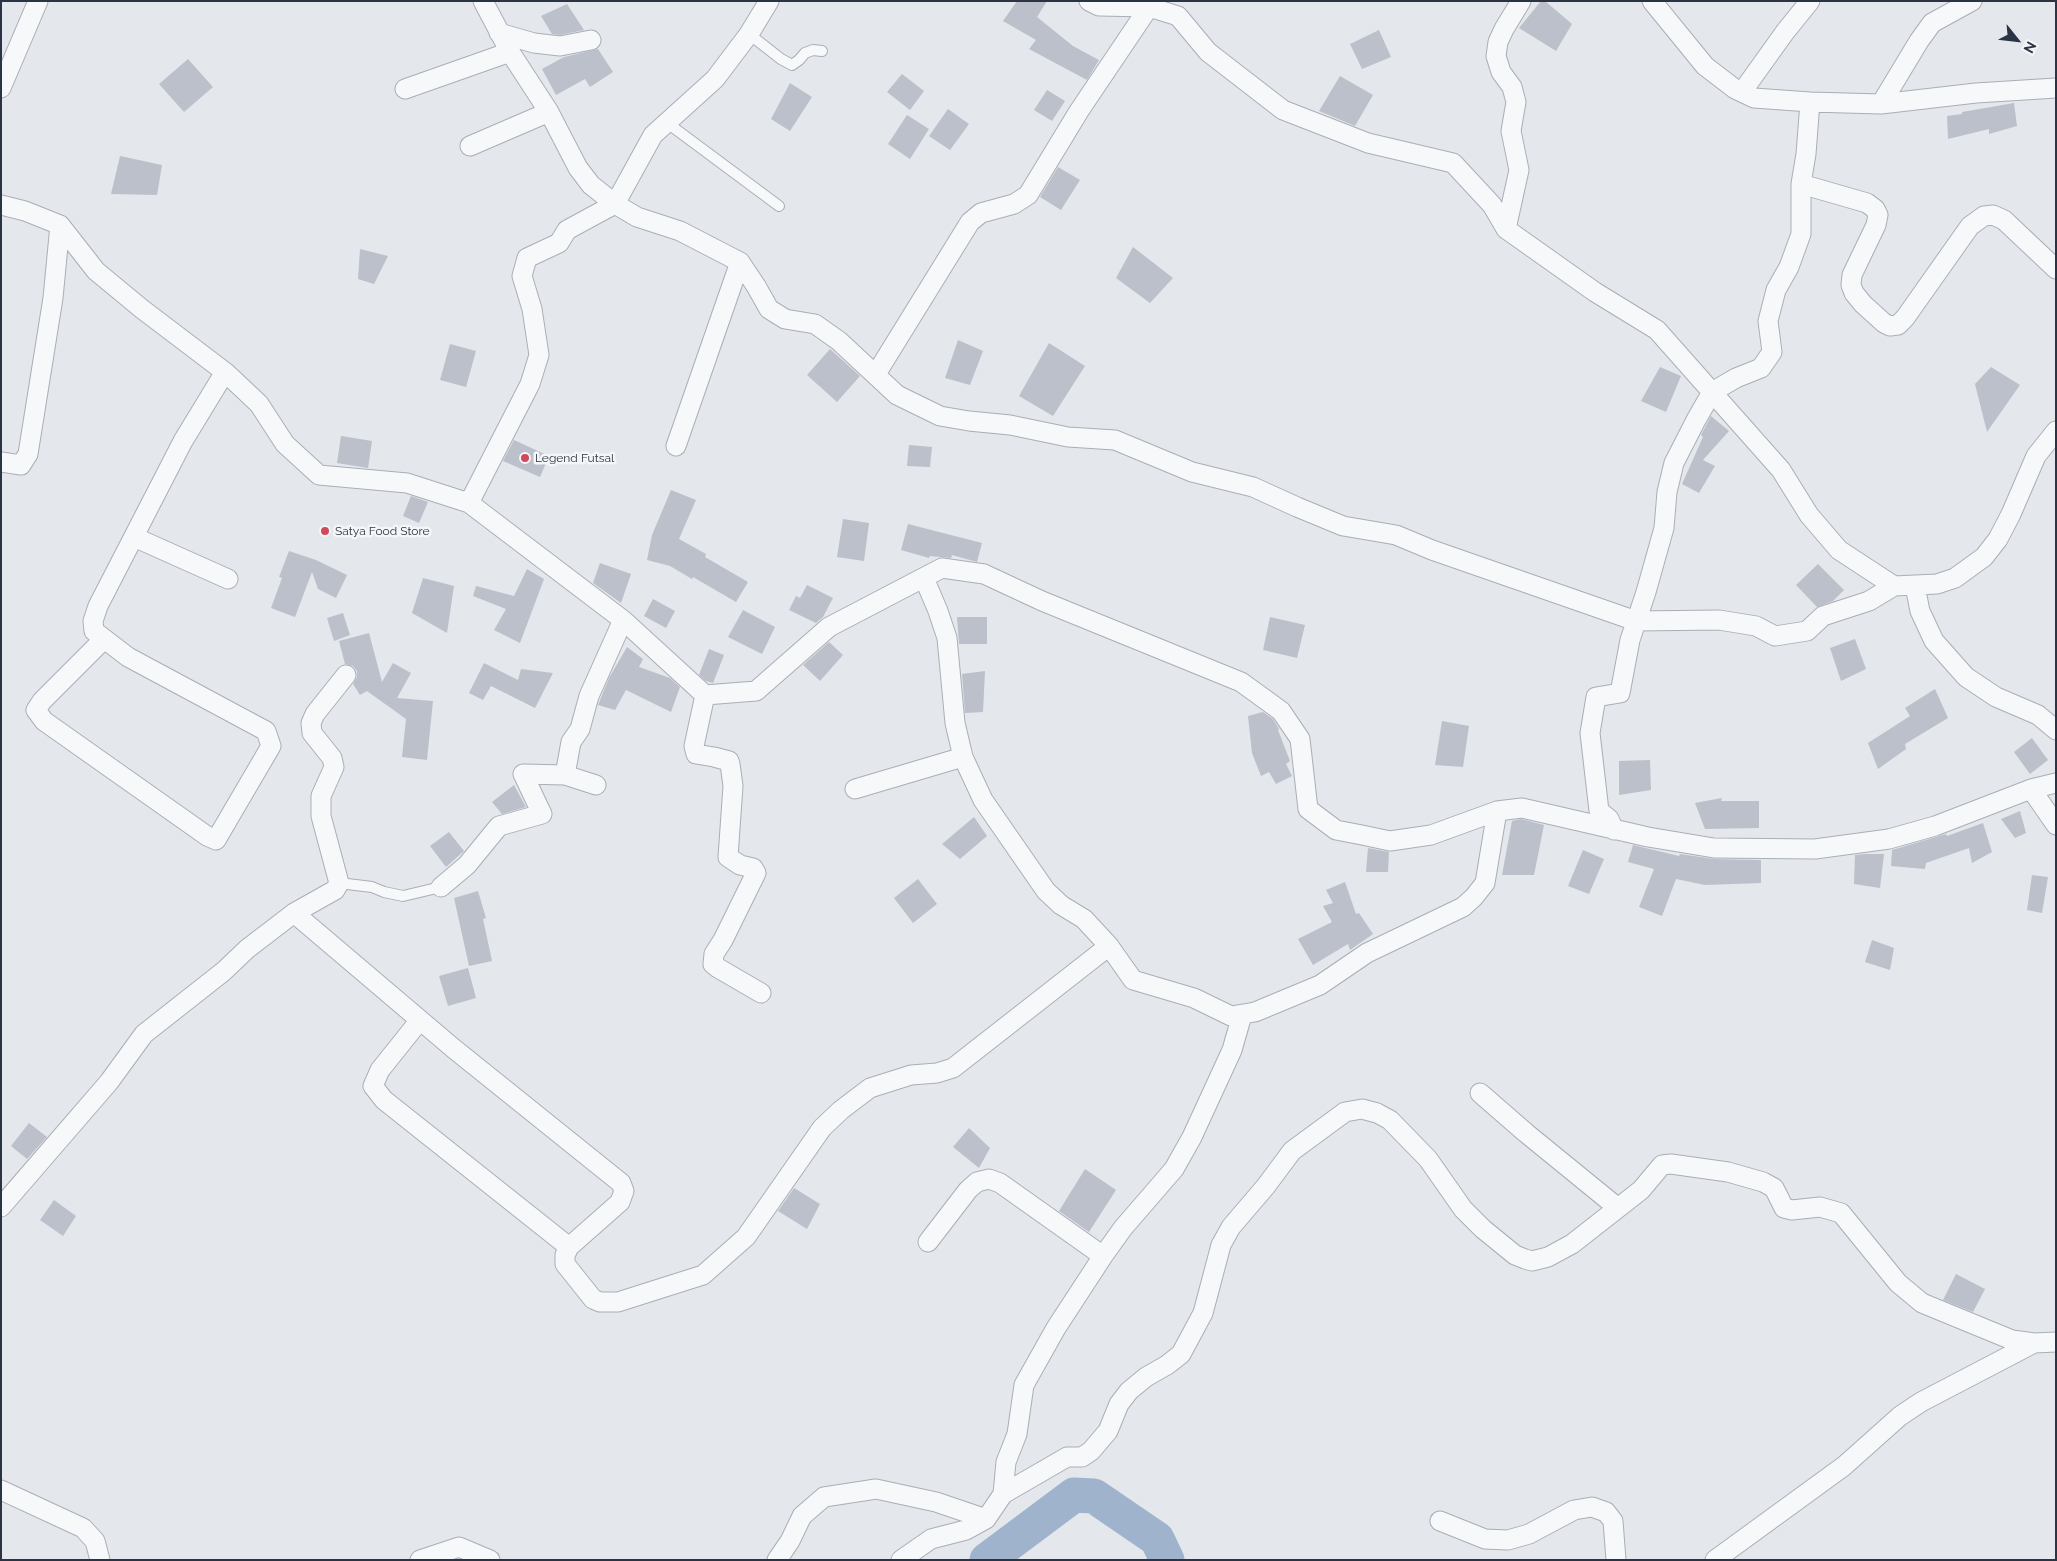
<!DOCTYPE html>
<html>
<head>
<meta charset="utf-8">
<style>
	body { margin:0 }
	#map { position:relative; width:2057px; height:1561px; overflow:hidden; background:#e4e7ec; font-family:Raleway,sans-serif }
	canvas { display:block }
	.frame { position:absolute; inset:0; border:2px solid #2b3445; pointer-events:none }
	.north { position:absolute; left:1992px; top:15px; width:50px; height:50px; -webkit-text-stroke:4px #f4f6f9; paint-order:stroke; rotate:119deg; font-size:14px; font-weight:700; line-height:20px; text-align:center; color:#2b3445 }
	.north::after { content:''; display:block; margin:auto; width:18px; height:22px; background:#2b3445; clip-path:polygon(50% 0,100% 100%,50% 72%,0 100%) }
</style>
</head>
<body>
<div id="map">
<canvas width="2057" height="1561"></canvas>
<div class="frame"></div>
<div class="north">N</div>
</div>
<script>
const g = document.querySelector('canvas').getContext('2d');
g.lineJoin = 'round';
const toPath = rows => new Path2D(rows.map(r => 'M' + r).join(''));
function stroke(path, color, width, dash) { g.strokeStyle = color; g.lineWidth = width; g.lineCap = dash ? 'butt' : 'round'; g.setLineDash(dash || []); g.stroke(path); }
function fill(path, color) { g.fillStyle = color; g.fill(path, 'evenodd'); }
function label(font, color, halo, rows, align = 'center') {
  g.font = font + ' Raleway,sans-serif'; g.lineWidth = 5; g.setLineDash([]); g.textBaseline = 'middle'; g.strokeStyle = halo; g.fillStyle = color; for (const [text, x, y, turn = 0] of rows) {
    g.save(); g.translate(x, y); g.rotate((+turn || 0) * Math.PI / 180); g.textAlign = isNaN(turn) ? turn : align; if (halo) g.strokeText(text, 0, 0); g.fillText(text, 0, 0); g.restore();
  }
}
stroke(toPath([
	[987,1560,1074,1495,1094,1496,1157,1539,1167,1560]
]), '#9fb4cc', 35);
fill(toPath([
	[1017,1,1047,1,1037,17,1073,46,1099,60,1087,80,1029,49,1036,40,1003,21],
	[1541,1,1545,1,1572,24,1556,51,1519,28],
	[567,4,584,30,560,35,552,34,541,16],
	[1379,30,1391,57,1362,69,1350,44],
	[598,49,613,72,590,87,585,79,556,95,542,69,564,57],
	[188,59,213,87,184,112,159,84],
	[902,74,924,91,910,110,887,92],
	[1340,76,1373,95,1355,126,1319,111],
	[790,83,812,97,790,131,771,119],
	[1047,90,1065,101,1052,121,1034,110],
	[2014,103,2017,126,1989,134,1989,129,1948,139,1947,116,1962,114,1962,112],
	[948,109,969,124,950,150,929,136],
	[907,115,929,129,910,159,888,144],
	[120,156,162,165,157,195,111,194],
	[1058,167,1080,180,1061,210,1040,197],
	[1133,247,1173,278,1150,303,1116,278],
	[360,249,388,256,374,284,358,279],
	[958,340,983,351,970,385,945,378],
	[1049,343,1085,366,1053,416,1019,396],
	[450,344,476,351,466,387,440,380],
	[830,349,860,376,837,402,807,375],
	[1660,367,1681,376,1666,412,1641,401],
	[1991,367,2020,385,1987,432,1975,384],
	[1711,416,1729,431,1703,460,1715,466,1699,493,1682,484,1703,437,1701,435],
	[341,436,372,441,368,468,337,463],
	[514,440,549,456,540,477,503,461],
	[909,445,932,447,930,467,907,466],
	[671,490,696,500,679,539,706,554,705,557,748,582,736,602,693,577,692,579,670,566,647,560,652,535],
	[411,496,428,502,419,523,403,516],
	[843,519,869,523,864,561,837,557],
	[908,524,982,543,977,562,952,555,951,558,930,556,929,558,901,550],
	[289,551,316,560,347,575,336,598,318,589,312,572,295,617,271,608,282,578,279,577],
	[600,563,631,574,621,603,593,583],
	[1818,564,1844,590,1833,601,1817,607,1796,585],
	[527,569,544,579,520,643,494,630,506,609,473,596,476,586,514,596],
	[423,578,454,586,447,633,412,613],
	[807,585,833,598,823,617,816,623,789,610,796,596,800,598],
	[653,599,675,611,666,628,644,616],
	[743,610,775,627,762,654,728,637],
	[343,613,350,635,334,641,327,618],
	[957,617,987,617,987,644,959,644],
	[1270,617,1305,625,1297,658,1263,650],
	[369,633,382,682,393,663,411,673,397,698,433,701,427,760,402,757,406,719,367,691,360,695,353,684,357,677,357,671,353,666,345,664,339,641],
	[1855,639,1866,669,1841,681,1830,648],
	[829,642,843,655,820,681,803,665],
	[627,647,643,659,639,667,670,678,680,687,671,712,626,690,615,710,598,705,609,678],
	[709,649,724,655,713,683,706,681,699,675],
	[484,663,518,680,521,669,553,673,535,708,491,686,483,700,469,693],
	[985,671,983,712,965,713,962,674],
	[1935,689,1948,718,1905,744,1906,749,1878,769,1868,743,1910,716,1905,708],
	[1263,712,1273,719,1279,729,1278,730,1290,761,1286,764,1292,776,1276,784,1269,772,1261,776,1252,753,1248,716],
	[1442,721,1469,726,1463,767,1435,765],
	[2032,738,2048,760,2030,774,2014,752],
	[1650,760,1651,790,1619,795,1619,761],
	[514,785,526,807,502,814,492,802],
	[1722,798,1721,801,1759,801,1759,828,1705,829,1695,803],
	[2020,811,2026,833,2015,838,2001,819],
	[974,817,987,836,960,859,942,844],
	[1521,819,1544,825,1534,875,1502,875,1512,821],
	[1983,823,1992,852,1972,863,1969,848,1926,863,1925,869,1891,866,1892,850,1946,834,1947,836],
	[449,832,464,851,446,867,430,846],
	[1633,845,1679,856,1680,854,1714,859,1761,860,1761,883,1705,885,1676,879,1662,916,1639,907,1654,869,1628,862],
	[1368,848,1389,852,1388,872,1366,872],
	[1583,850,1604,859,1589,894,1568,886],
	[1865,854,1884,854,1880,888,1854,884,1855,855],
	[2032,875,2048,877,2042,913,2027,910],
	[918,879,937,904,913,923,894,898],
	[1345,882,1356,914,1359,913,1373,934,1350,950,1348,944,1313,965,1298,939,1332,922,1323,906,1333,903,1326,890],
	[478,891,486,918,483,919,492,961,469,966,454,898],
	[1872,940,1894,948,1890,970,1865,962],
	[468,968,476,998,448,1006,439,976],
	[29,1123,47,1137,27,1159,11,1146],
	[969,1128,990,1148,979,1168,953,1147],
	[1085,1169,1116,1190,1089,1232,1059,1211],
	[794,1188,820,1204,807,1229,778,1211],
	[54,1200,76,1216,63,1236,40,1220],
	[1956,1274,1985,1289,1973,1312,1943,1300]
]), '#bbc0ca');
const service = toPath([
	[749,34,781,59,792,65,799,60,805,53,813,50,822,51],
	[666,122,779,206],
	[339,883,372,887,384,892,403,896,441,887]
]);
const minor = toPath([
	[483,1,510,52,549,112,578,168,591,185,615,204,637,217,680,231,740,262,756,286,769,309,785,319,815,324,839,341,897,395,940,416,969,421,1010,425,1068,437,1115,440,1192,472,1253,487,1297,507,1343,526,1396,535,1432,550,1636,621,1719,620,1756,626,1775,636,1807,631,1823,616,1869,601,1894,586,1937,584,1955,578,1984,557,1998,539,2011,514,2036,456,2056,431],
	[1089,1,1099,6,1149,7,1178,16,1208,52,1283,110,1368,143,1453,163,1492,205,1506,229,1595,292,1657,330,1781,470,1809,515,1839,550,1894,586],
	[1652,1,1705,66,1735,89,1754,98,1810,102,1881,104,1919,41,1932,23,1972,1],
	[499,33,534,43,560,46,591,40],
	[1,88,38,1],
	[405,89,510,52],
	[1742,92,1785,32,1810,1],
	[1881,104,1976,93,2056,88],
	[470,146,549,112],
	[1801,184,1867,203,1875,209,1878,215,1876,225,1852,275,1851,285,1854,293,1863,304,1884,323,1890,326,1898,325,1905,318,1970,226,1984,216,1993,215,2004,220,2056,269],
	[1,205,25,211,60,225,96,271,142,309,225,372,259,404,285,444,319,475,407,483,469,503,623,620,705,695,756,691,829,627,942,568,984,574,1042,601,1241,682,1281,711,1300,739,1308,809,1336,830,1362,835,1390,841,1431,835,1497,811,1522,808,1648,837,1714,848,1815,849,1889,839,1935,826,2031,789,2056,783],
	[1506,229,1519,170,1511,131,1516,102,1512,87,1501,72,1496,56,1498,42,1504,29,1521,1],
	[876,374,970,222,981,213,1014,204,1028,195,1079,111,1149,7],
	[676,446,740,262],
	[1,462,21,465,28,454,53,298,60,225],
	[469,503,530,384,539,355,532,309,522,276,527,258,559,243,567,230,615,204,653,135,715,79,749,34,769,1],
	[134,537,228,579],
	[924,578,938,611,947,638,955,723,963,757,983,800,1046,891,1061,905,1084,919,1109,946,1133,980,1194,998,1231,1016,1255,1012,1320,985,1367,953,1463,907,1474,897,1485,883,1497,811],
	[1915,586,1920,611,1934,641,1966,677,1996,697,2038,715,2056,730],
	[104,639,42,701,36,710,44,721,207,836,216,840,271,746,266,731,128,657,94,631,93,621,98,606,183,441,225,372],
	[705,695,694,746,696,754,714,757,729,761,730,764,733,786,728,857,740,865,753,868,756,873,723,940,714,954,713,964,718,968,761,993],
	[596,785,565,775,571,742,580,729,589,696,623,620],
	[855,789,963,757],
	[2031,789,2056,825],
	[1614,830,1609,819,1599,811,1590,733,1596,697,1620,693,1630,640,1646,592,1664,528,1667,492,1674,463,1696,420,1712,392,1736,378,1761,368,1772,352,1768,321,1776,290,1789,267,1801,234,1801,184,1806,154,1810,102],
	[441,887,467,865,499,826,542,814,523,774,565,775],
	[294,913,453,1048,621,1183,624,1191,620,1202,569,1247,565,1255,565,1264,593,1299,600,1302,618,1302,703,1275,746,1237,822,1128,841,1110,870,1088,911,1075,937,1073,953,1068,1109,946],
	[420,1020,380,1070,373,1086,384,1100,569,1247],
	[1480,1093,1526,1133,1618,1208],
	[1,1207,109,1082,144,1034,224,971,247,949,294,913,335,890,339,883,321,816,321,796,334,767,332,758,312,733,311,723,315,714,346,675],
	[928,1242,968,1190,977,1182,989,1179,1000,1183,1103,1256],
	[1,1490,83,1528,95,1541,100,1560],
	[1003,1494,1067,1457,1082,1457,1091,1451,1108,1431,1119,1404,1129,1391,1146,1377,1167,1365,1181,1354,1203,1313,1221,1245,1231,1227,1266,1186,1292,1151,1345,1112,1362,1109,1377,1113,1390,1120,1428,1159,1463,1209,1483,1229,1515,1255,1525,1259,1532,1261,1548,1257,1572,1244,1641,1190,1662,1165,1671,1164,1728,1172,1763,1182,1774,1188,1784,1208,1792,1210,1820,1207,1841,1213,1898,1283,1922,1303,2012,1340,2034,1343,2056,1342],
	[1440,1521,1485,1539,1508,1540,1529,1534,1574,1510,1592,1507,1606,1512,1613,1521,1616,1560],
	[420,1560,459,1547,490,1560],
	[777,1560,790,1541,802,1516,824,1497,876,1489,936,1502,986,1519],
	[901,1560,931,1539,966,1530,986,1519,1003,1494,1006,1462,1017,1434,1024,1385,1056,1328,1103,1256,1123,1228,1174,1169,1192,1137,1232,1050,1242,1015],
	[1715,1560,1844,1466,1900,1416,1921,1402,2034,1343]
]);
stroke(service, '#a9aeb7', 12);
stroke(minor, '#a9aeb7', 21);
stroke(service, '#f7f8fa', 10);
stroke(minor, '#f7f8fa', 19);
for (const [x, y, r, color] of [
	[525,458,5,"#d1495b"],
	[325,531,5,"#d1495b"]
]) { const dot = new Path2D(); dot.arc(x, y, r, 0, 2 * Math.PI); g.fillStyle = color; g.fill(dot); stroke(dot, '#f4f6f9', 2); }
label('12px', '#2b3445', '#f4f6f9', [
	["Legend Futsal",535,458],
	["Satya Food Store",335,531]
], 'left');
</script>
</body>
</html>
